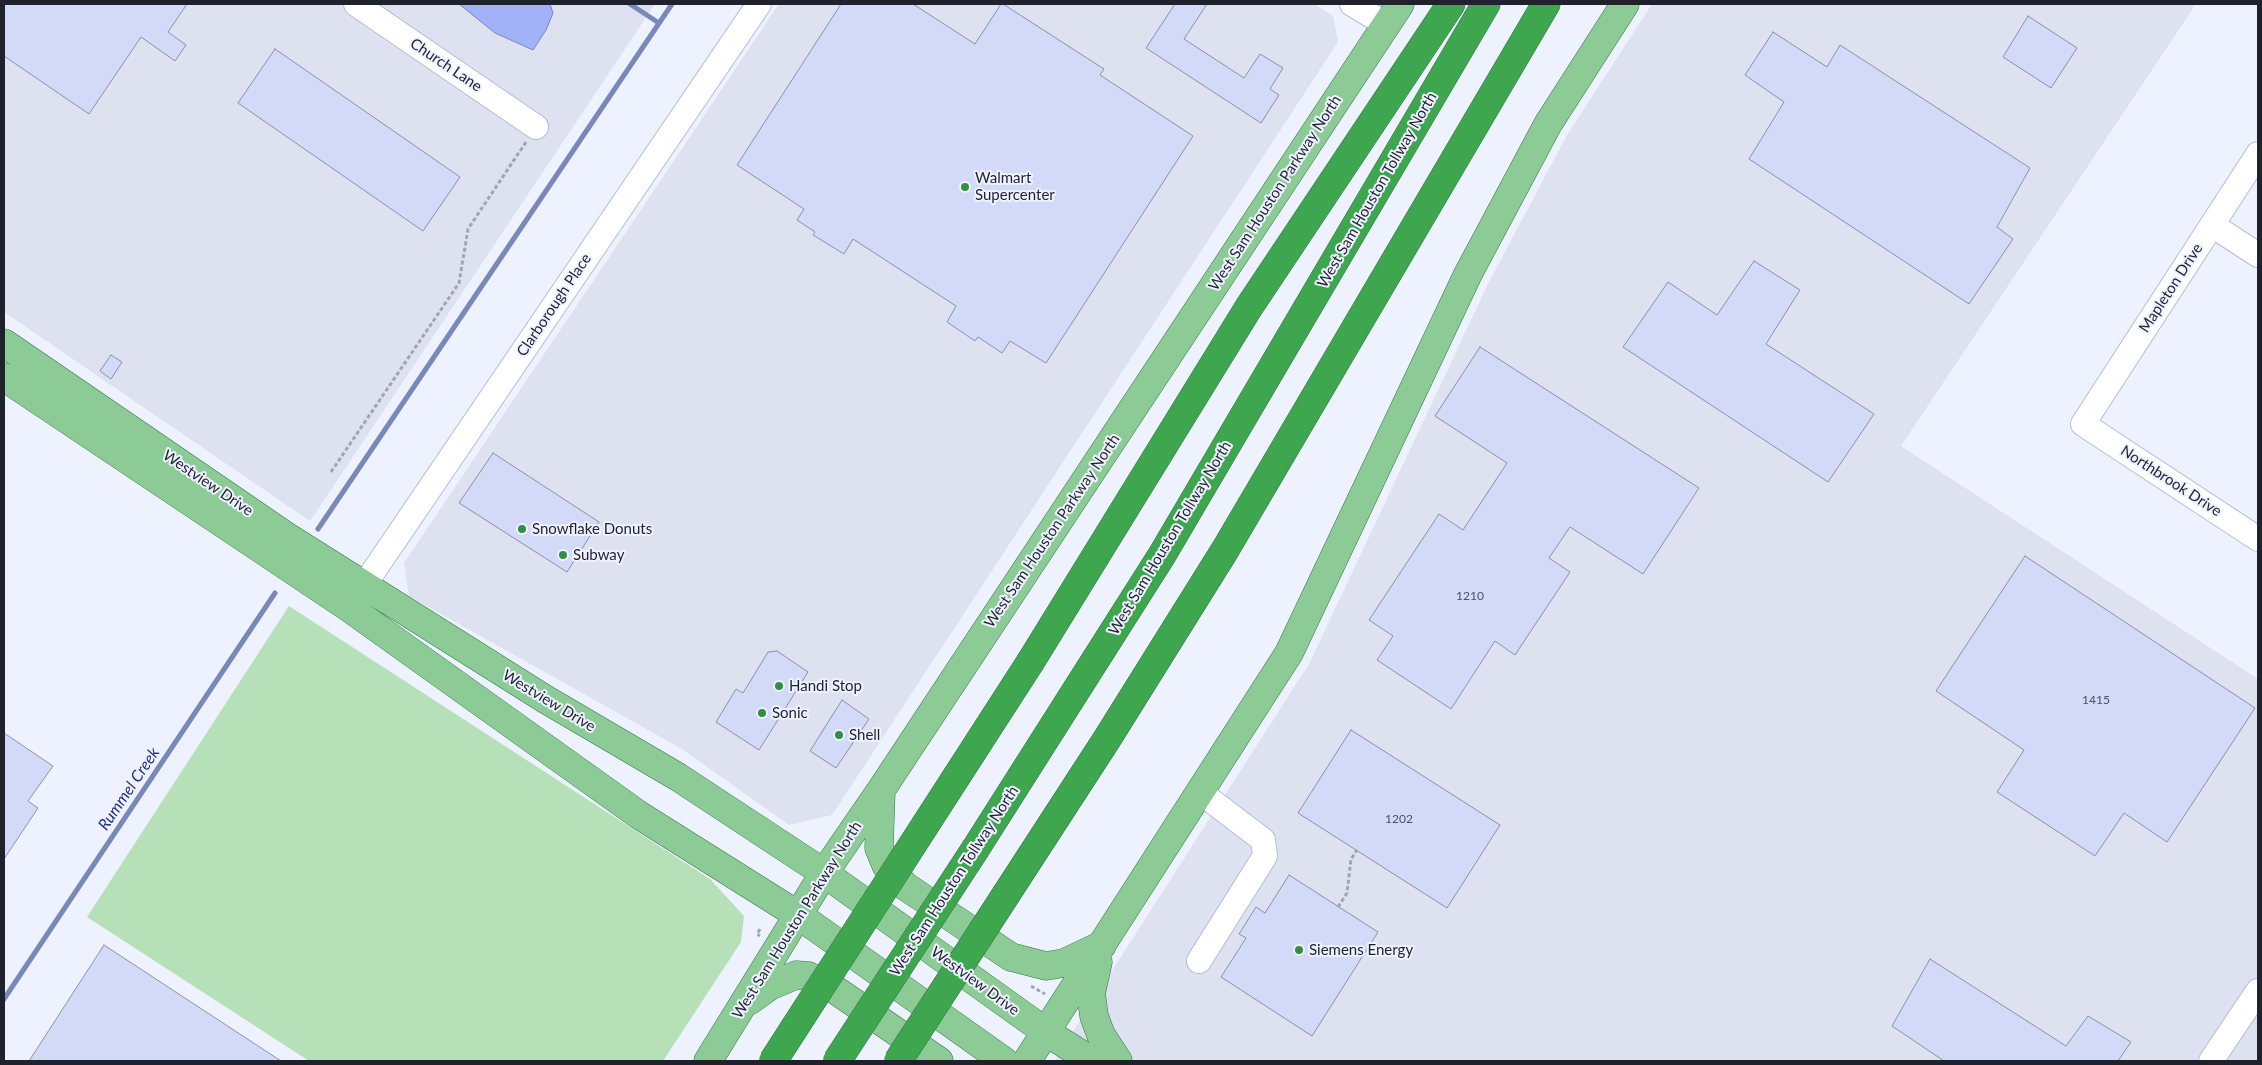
<!DOCTYPE html>
<html>
<head>
<meta charset="utf-8">
<style>
	body { margin:0 }
	#map { position:relative; width:2262px; height:1065px; overflow:hidden; background:#eef2fe; font-family:Lato,sans-serif }
	canvas { display:block }
	.frame { position:absolute; inset:0; border:5px solid #1f222d; pointer-events:none }
</style>
</head>
<body>
<div id="map">
<canvas width="2262" height="1065"></canvas>
<div class="frame"></div>
</div>
<script>
const g = document.querySelector('canvas').getContext('2d');
g.lineJoin = 'round';
function fill(path, color) { g.fillStyle = color; g.fill(path, 'evenodd'); }
const toPath = rows => new Path2D(rows.map(r => 'M' + r).join(''));
function stroke(path, color, width, dash) { g.strokeStyle = color; g.lineWidth = width; g.lineCap = dash ? 'butt' : 'round'; g.setLineDash(dash || []); g.stroke(path); }
function label(font, color, halo, rows, align = 'center') {
  g.font = font + ' Lato,sans-serif'; g.lineWidth = 4; g.setLineDash([]); g.textBaseline = 'middle'; g.strokeStyle = halo; g.fillStyle = color; for (const [text, x, y, turn = 0] of rows) {
    g.save(); g.translate(x, y); g.rotate((+turn || 0) * Math.PI / 180); g.textAlign = isNaN(turn) ? turn : align; if (halo) g.strokeText(text, 0, 0); g.fillText(text, 0, 0); g.restore();
  }
}
fill(toPath([
	[4,4,655,4,310,521,4,312],
	[779,4,1314,4,1333,16,1338,42,832,815,789,825,682,749,409,596,404,563],
	[1652,4,2196,4,1901,446,2258,679,2258,1061,1054,1061,1309,664,1488,284,1567,135]
]), '#dde1f0');
fill(toPath([
	[289,606,710,879,744,916,741,942,663,1061,309,1061,87,917]
]), '#b5e0b8');
const water = toPath([
	[459,4,550,4,553,13,546,30,533,50,495,33,459,4]
]);
fill(water, '#a1b2f8');
stroke(water, '#7a87bb', 1);
stroke(toPath([
	[630,4,659,23],
	[318,529,672,4],
	[4,999,275,593]
]), '#7a87bb', 5);
const building = toPath([
	[4,4,187,4,168,32,186,45,175,61,141,37,89,114,4,56,4,4],
	[841,4,913,4,975,44,1001,4,1003,4,1104,69,1100,75,1193,136,1046,363,1010,341,1002,353,978,337,975,341,947,322,956,306,853,239,844,254,813,235,815,232,797,220,804,209,737,165,841,4],
	[1175,4,1207,4,1184,39,1244,78,1260,54,1283,68,1270,89,1279,95,1261,123,1146,48,1175,4],
	[2028,16,2077,48,2051,88,2003,57,2028,16],
	[1773,32,1827,67,1840,45,2030,168,1997,227,2013,239,1969,304,1749,159,1784,102,1745,75,1773,32],
	[275,49,460,177,423,231,238,103,275,49],
	[1754,261,1800,290,1766,344,1874,414,1828,482,1623,347,1668,282,1717,315,1754,261],
	[1480,347,1699,488,1643,574,1570,527,1549,558,1570,572,1515,655,1495,641,1451,709,1377,660,1393,636,1369,620,1439,514,1463,530,1507,463,1435,416,1480,347],
	[111,355,122,362,111,379,100,371,111,355],
	[493,453,599,522,567,572,459,503,493,453],
	[2025,556,2255,708,2167,842,2124,813,2095,856,1997,792,2024,750,1936,691,2025,556],
	[777,651,808,672,759,750,716,722,736,689,743,693,768,652,777,651],
	[842,700,869,719,836,768,810,751,842,700],
	[1351,730,1500,825,1447,908,1298,813,1351,730],
	[4,733,53,766,28,801,38,808,4,859,4,733],
	[1289,875,1378,932,1312,1036,1221,977,1246,938,1239,934,1256,907,1265,913,1289,875],
	[104,945,281,1061,29,1061,104,945],
	[1930,959,2066,1046,2088,1016,2131,1042,2118,1061,1944,1061,1892,1026,1930,959]
]);
fill(building, '#d2daf7');
stroke(building, '#8991ac', 1);
const minor = toPath([
	[356,4,536,127],
	[1352,4,1387,25],
	[2258,154,2083,424,2258,539],
	[2212,225,2258,255],
	[354,600,759,4],
	[1199,961,1265,856,1263,840,1200,792],
	[2211,1061,2258,991]
]);
const major = toPath([
	[4,343,286,536,545,699,678,777,824,873,1046,1032,1092,1061],
	[4,377,348,607,639,815,798,915,1004,1061],
	[881,790,879,848,886,865,905,886,1011,957,1046,966,1064,963,1102,945],
	[1098,962,1091,993,1094,1016,1101,1035,1118,1061],
	[749,1001,770,986,796,975,809,976,834,989,939,1061],
	[708,1061,824,873,881,790,1400,4],
	[1027,1061,1289,653,1468,274,1548,124,1625,4]
]);
const highway = toPath([
	[1031,661,1249,307,1451,4],
	[976,848,1162,555,1486,4],
	[1007,893,1107,739,1225,550,1546,4]
]);
stroke(minor, '#b4bcd9', 26);
stroke(major, '#347844', 29);
stroke(highway, '#347844', 29);
stroke(toPath([
	[331,472,459,283,468,229,526,142],
	[1338,907,1347,893,1351,859,1357,850],
	[760,929,757,934,760,936],
	[1031,986,1045,994]
]), '#a2a6b1', 3, [4, 2.5]);
stroke(minor, '#fff', 24);
stroke(major, '#8cca96', 28);
stroke(highway, '#3fa650', 28);
const highwayBridge = toPath([
	[773,1061,1031,661],
	[837,1061,976,848],
	[898,1061,1007,893]
]);
stroke(highwayBridge, '#347844', 29, []);
stroke(highwayBridge, '#3fa650', 28);
for (const [x, y, r, color] of [
	[965,187,5,"#318f42"],
	[522,529,5,"#318f42"],
	[563,555,5,"#318f42"],
	[779,686,5,"#318f42"],
	[762,713,5,"#318f42"],
	[839,735,5,"#318f42"],
	[1299,950,5,"#318f42"]
]) { const dot = new Path2D(); dot.arc(x, y, r, 0, 2 * Math.PI); g.fillStyle = color; g.fill(dot); stroke(dot, '#eef2fe', 2); }
label('12px', '#4c5060', null, [
	["1210",1470,596],
	["1415",2096,700],
	["1202",1399,819]
]);
label('15px', '#1f222d', '#eef2fe', [
	["Church Lane",446,65,34],
	["West Sam Houston Tollway North",1377,190,-60],
	["West Sam Houston Parkway North",1275,193,-57],
	["Mapleton Drive",2171,288,-57],
	["Clarborough Place",554,305,-56],
	["Northbrook Drive",2171,481,33],
	["Westview Drive",208,483,34],
	["West Sam Houston Parkway North",1052,531,-56],
	["West Sam Houston Tollway North",1170,538,-59],
	["Westview Drive",549,701,31],
	["West Sam Houston Tollway North",954,881,-57],
	["West Sam Houston Parkway North",797,920,-58],
	["Westview Drive",975,981,36]
]);
label('15px', '#1f222d', '#eef2fe', [
	["Walmart",975,178],
	["Supercenter",975,195],
	["Snowflake Donuts",532,529],
	["Subway",573,555],
	["Handi Stop",789,686],
	["Sonic",772,713],
	["Shell",849,735],
	["Siemens Energy",1309,950]
], 'left');
label('italic 16px', '#27307f', '#eef2fe', [
	["Rummel Creek",129,789,-56]
]);
</script>
</body>
</html>
